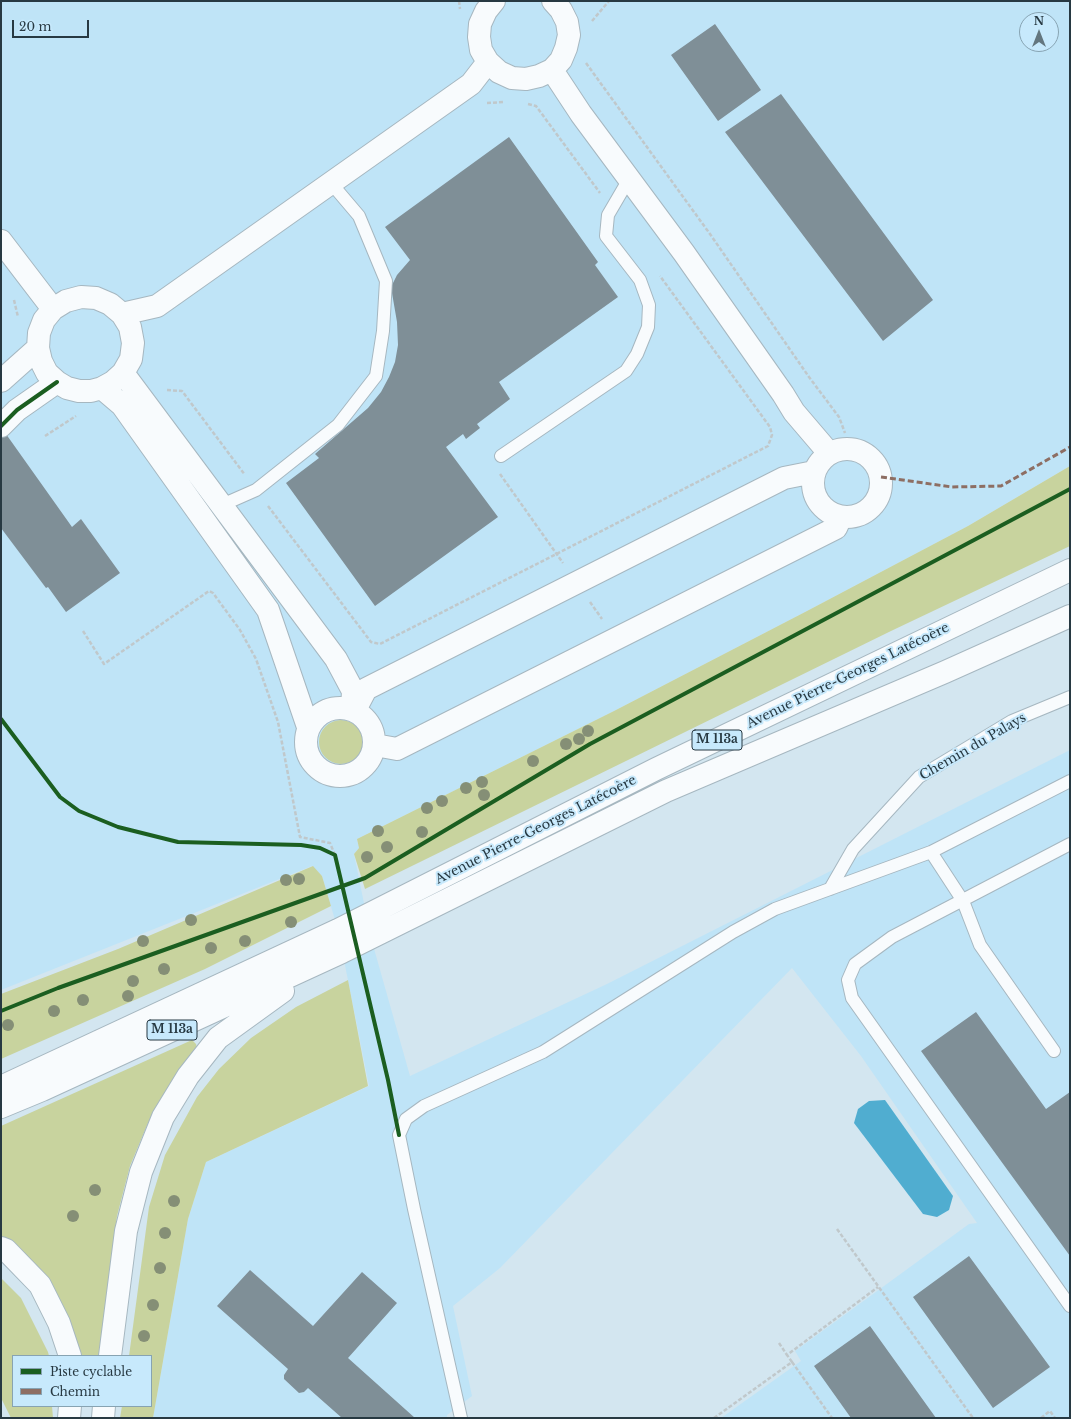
<!DOCTYPE html>
<html>
<head>
<meta charset="utf-8">
<style>
	body { margin:0 }
	#map { position:relative; width:1071px; height:1419px; overflow:hidden; background:#d3e6f0; font-family:"Libre Baskerville",serif }
	canvas { display:block }
	.frame { position:absolute; inset:0; border:2px solid #273942; pointer-events:none }
	.legend { position:absolute; left:12px; top:1355px; width:140px; height:52px; box-sizing:border-box; background:#c7e9fc; border:1px solid #87a3b2; margin:0; padding:5px 7px; list-style:none; font-size:12px; color:#273942 }
	.legend li { display:flex; align-items:center; gap:8px; height:20px }
	.legend b { width:20px; border:1px solid #87a3b2 }
	.north { position:absolute; left:1019px; top:12px; width:40px; height:40px; box-sizing:border-box; background:#c7e9fc; border:1px solid #87a3b2; border-radius:50%; rotate:0deg; font-size:11px; font-weight:700; line-height:16px; text-align:center; color:#273942 }
	.north::after { content:''; display:block; margin:auto; width:14px; height:18px; background:#63767f; clip-path:polygon(50% 0,100% 100%,50% 72%,0 100%) }
	.scale { position:absolute; left:12px; top:20px; width:77px; height:18px; box-sizing:border-box; border:2px solid #273942; border-top:0; padding-left:5px; font-size:12px; line-height:14px; white-space:nowrap; color:#273942; -webkit-text-stroke:3px #c7e9fc; paint-order:stroke }
</style>
</head>
<body>
<div id="map">
<canvas width="1071" height="1419"></canvas>
<div class="frame"></div>
<ul class="legend">
<li><b style="height:5px;background:#1b5e20"></b>Piste cyclable</li>
<li><b style="height:5px;background:#8d6e63"></b>Chemin</li>
</ul>
<div class="north">N</div>
<div class="scale">20 m</div>
</div>
<script>
const g = document.querySelector('canvas').getContext('2d');
g.lineJoin = 'round';
function fill(path, color) { g.fillStyle = color; g.fill(path, 'evenodd'); }
const toPath = rows => new Path2D(rows.map(r => 'M' + r).join(''));
function stroke(path, color, width, dash) { g.strokeStyle = color; g.lineWidth = width; g.lineCap = dash ? 'butt' : 'round'; g.setLineDash(dash || []); g.stroke(path); }
function label(font, color, halo, rows, align = 'center') {
  g.font = font + ' "Libre Baskerville",serif'; g.lineWidth = 4; g.setLineDash([]); g.textBaseline = 'middle'; g.strokeStyle = halo; g.fillStyle = color; for (const [text, x, y, turn = 0] of rows) {
    g.save(); g.translate(x, y); g.rotate((+turn || 0) * Math.PI / 180); g.textAlign = isNaN(turn) ? turn : align; if (halo) g.strokeText(text, 0, 0); g.fillText(text, 0, 0); g.restore();
  }
}
fill(toPath([
	[1,1,1070,1,1070,466,968,526,807,611,614,711,357,839,359,848,354,854,371,938,410,1076,607,984,1070,750,1070,1418,721,1418,801,1361,795,1351,969,1224,977,1223,861,1056,792,968,500,1268,453,1306,472,1396,447,1415,447,1418,153,1418,188,1219,206,1162,369,1086,338,930,322,876,312,866,1,990],
	[1027,20,1051,20,1051,44,1027,44]
]), '#bfe4f7');
fill(toPath([
	[1070,466,1070,546,891,631,365,889,354,854,359,848,357,839,614,711,807,611,968,526],
	'319 742a22 22 0 1 1 44 0a22 22 0 1 1-44 0Z',
	[313,866,322,876,331,906,205,969,1,1059,1,994,118,949],
	[348,980,368,1086,206,1162,188,1219,153,1418,120,1418,122,1406,151,1406,151,1356,129,1356,149,1207,165,1155,197,1097,219,1069,251,1038,296,1007],
	[192,1040,196,1044,197,1048,174,1077,148,1123,130,1166,117,1216,100,1356,79,1356,3,1238,1,1237,1,1126],
	[1,1278,21,1298,48,1352,49,1356,13,1356,13,1406,52,1406,53,1418,11,1418,1,1398]
]), '#c8d39e');
fill(toPath([
	[885,1100,953,1196,949,1210,937,1217,923,1214,854,1123,858,1109,869,1101]
]), '#50add0');
fill(toPath([
	[715,24,761,90,718,121,671,55],
	[781,94,933,300,883,341,725,132],
	[509,137,598,262,595,265,618,297,499,382,510,399,477,424,480,428,466,439,463,434,446,447,498,517,375,606,286,483,319,458,315,454,368,408,381,392,389,377,395,362,398,345,397,322,392,293,392,285,397,275,410,260,385,227],
	[1,427,72,527,81,519,120,573,66,612,48,587,46,588,1,528],
	[976,1012,1046,1109,1070,1092,1070,1256,921,1051],
	[969,1256,1050,1367,993,1408,913,1297],
	[250,1270,313,1326,362,1272,397,1303,348,1358,415,1418,342,1418,308,1388,304,1392,299,1393,284,1379,284,1375,288,1369,217,1306],
	[870,1326,936,1418,851,1418,814,1366]
]), '#7f8f97');
const lane = toPath([
	[501,456,626,371,637,354,648,327,649,305,640,280,606,236,608,215,629,179],
	[222,505,256,490,338,425,376,376,383,331,386,281,359,216,331,183],
	[1070,844,892,937,855,964,848,980,852,998,1070,1306],
	[931,852,963,901,980,945,1054,1051],
	[830,889,853,849,919,777,1012,721,1070,697],
	[461,1418,414,1209,399,1135,406,1119,424,1106,543,1052,733,932,775,909,931,852,1070,781]
]);
const street = toPath([
	[494,1,486,11,480,24,479,37,481,50,488,62,499,72,512,78,526,79,539,76,552,70,561,60,566,48,569,35,567,22,561,10,553,1],
	[552,70,581,114,684,253,783,394,794,412,829,453],
	[1,241,53,309],
	[122,314,157,306,471,84,488,62],
	[123,373,336,659,353,691,352,709],
	[1,381,38,348,39,333,44,320,53,309,66,301,81,297,96,298,110,304,122,314,130,327,133,343,131,359,123,373,113,382,102,388,91,391,79,391,67,388,57,382,47,373,41,361,38,348],
	[102,388,122,405,268,610,308,727],
	[1,426,17,410,57,382],
	'813 483a34 34 0 1 1 68 0a34 34 0 1 1-68 0Z',
	'306 742a34 34 0 1 1 68 0a34 34 0 1 1-68 0Z',
	[355,710,366,689,784,478,814,472],
	[375,745,397,749,836,528,841,517]
]);
const primary = toPath([
	[1,1087,338,930,656,769,1070,570],
	[1,1107,42,1090,342,952,666,791,945,672,1070,616],
	[1,1248,6,1250,40,1285,59,1323,70,1356],
	[110,1356,126,1231,141,1172,163,1117,188,1076,218,1038,283,991],
	[69,1418,70,1406],
	[103,1418,104,1406]
]);
stroke(lane, '#a6b7c0', 14);
stroke(street, '#a6b7c0', 24);
stroke(primary, '#a6b7c0', 24);
stroke(toPath([
	[459,1,460,9],
	[592,21,609,1],
	[586,63,710,234,809,377,839,417,845,433],
	[487,103,504,102],
	[528,104,536,106,600,193],
	[14,300,18,317],
	[167,390,182,391,245,475],
	[45,436,76,416],
	[500,474,563,563],
	[268,506,371,642,380,644,768,446,772,435,770,427,660,276],
	[590,602,602,619],
	[83,631,104,664,209,591,213,593,240,630,256,659,278,722,300,837,330,843,335,855],
	[837,1229,973,1418],
	[779,1343,787,1355],
	[792,1362,832,1418],
	[714,1418,792,1362,787,1355,878,1287],
	[1041,1418,1050,1411,1055,1418]
]), '#c0c8cb', 2.5, [4, 2]);
stroke(lane, '#f8fbfd', 12);
stroke(street, '#f8fbfd', 22);
stroke(primary, '#f8fbfd', 22);
stroke(toPath([
	[881,477,952,487,1001,486,1070,447]
]), '#8d6e63', 3, [6, 3]);
stroke(toPath([
	[1,426,17,410,57,382],
	[1,719,60,797,79,811,118,827,178,842,301,845,320,848,335,855,388,1080,399,1135],
	[1,1011,58,988,365,878,590,744,1070,489]
]), '#1b5e20', 4);
g.fillStyle = '#858f76';
for (const [x, y] of [
	[588,731],
	[579,739],
	[566,744],
	[533,761],
	[482,782],
	[466,788],
	[484,795],
	[442,801],
	[427,808],
	[378,831],
	[422,832],
	[387,847],
	[367,857],
	[299,879],
	[286,880],
	[191,920],
	[291,922],
	[143,941],
	[245,941],
	[211,948],
	[164,969],
	[133,981],
	[128,996],
	[83,1000],
	[54,1011],
	[8,1025],
	[95,1190],
	[174,1201],
	[73,1216],
	[165,1233],
	[160,1268],
	[153,1305],
	[144,1336]
]) { g.beginPath(); g.arc(x, y, 6, 0, 2 * Math.PI); g.fill(); }
for (const [x, y, w] of [
	[717,740,50],
	[172,1030,50]
]) { const box = new Path2D(); box.roundRect(x - w / 2, y - 10, w, 20, 3); g.fillStyle = '#c7e9fc'; g.fill(box); stroke(box, '#273942', 1); }
label('bold 12px', '#273942', null, [
	["M 113a",717,740],
	["M 113a",172,1030]
]);
label('13px', '#273942', '#c7e9fc', [
	["Avenue Pierre-Georges Latécoère",848,676,-26],
	["Chemin du Palays",973,747,-30],
	["Avenue Pierre-Georges Latécoère",536,830,-27]
]);
</script>
</body>
</html>
